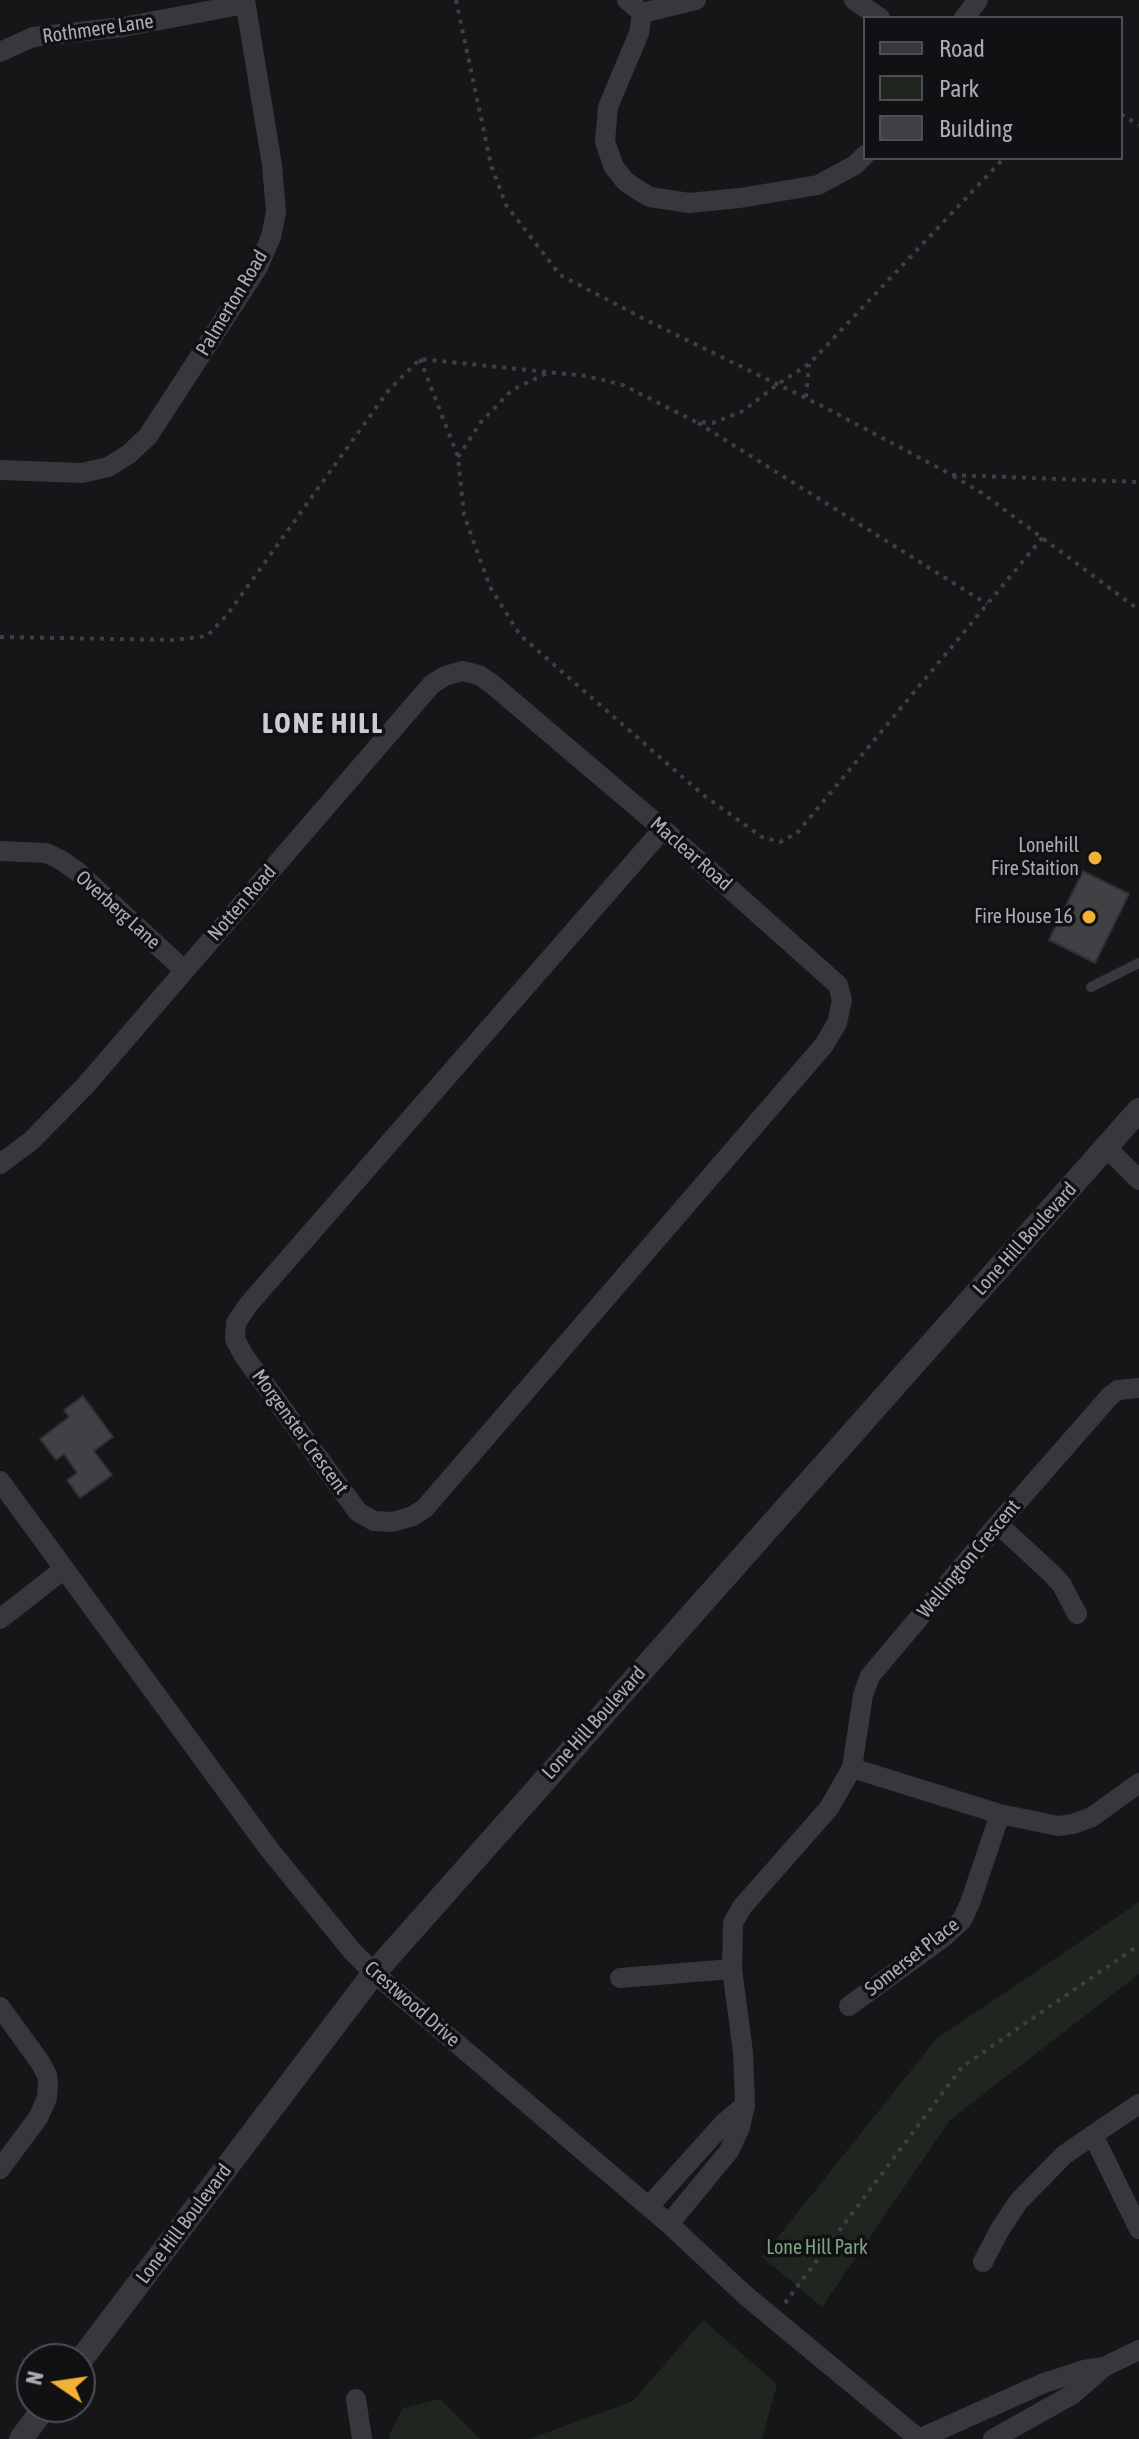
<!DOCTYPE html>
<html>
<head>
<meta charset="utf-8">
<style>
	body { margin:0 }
	#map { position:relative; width:1139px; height:2439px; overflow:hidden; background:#161618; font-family:"Asap Condensed",sans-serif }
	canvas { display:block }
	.legend { position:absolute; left:863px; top:16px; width:260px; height:144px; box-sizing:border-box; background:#111113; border:2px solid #4d4f55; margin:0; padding:10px 14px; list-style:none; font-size:24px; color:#a8adb8 }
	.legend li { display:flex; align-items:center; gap:16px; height:40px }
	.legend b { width:40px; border:2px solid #4d4f55 }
	.north { position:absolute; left:16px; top:2343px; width:80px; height:80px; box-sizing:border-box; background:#111113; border:2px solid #4d4f55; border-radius:50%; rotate:283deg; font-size:22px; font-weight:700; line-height:32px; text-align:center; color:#a8adb8 }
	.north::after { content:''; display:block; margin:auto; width:28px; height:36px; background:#f2b134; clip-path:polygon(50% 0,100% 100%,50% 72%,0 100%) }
</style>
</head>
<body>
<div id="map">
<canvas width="1139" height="2439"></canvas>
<ul class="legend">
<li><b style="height:10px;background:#37383d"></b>Road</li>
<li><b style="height:22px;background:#1e261f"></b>Park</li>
<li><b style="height:22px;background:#404145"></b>Building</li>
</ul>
<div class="north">N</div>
</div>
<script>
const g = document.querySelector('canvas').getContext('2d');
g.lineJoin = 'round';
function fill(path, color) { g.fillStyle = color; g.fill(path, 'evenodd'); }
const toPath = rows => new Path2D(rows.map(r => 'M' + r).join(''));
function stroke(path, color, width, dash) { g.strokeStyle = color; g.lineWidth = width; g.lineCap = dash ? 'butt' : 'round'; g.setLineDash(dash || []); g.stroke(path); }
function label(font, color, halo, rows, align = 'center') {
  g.font = font + ' "Asap Condensed",sans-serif'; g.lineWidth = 7; g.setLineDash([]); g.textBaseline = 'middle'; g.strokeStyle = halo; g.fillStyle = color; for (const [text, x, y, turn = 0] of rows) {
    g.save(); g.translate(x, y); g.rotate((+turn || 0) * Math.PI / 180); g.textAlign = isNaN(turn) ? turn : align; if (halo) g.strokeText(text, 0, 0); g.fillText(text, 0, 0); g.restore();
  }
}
fill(toPath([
	[1139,1902,1139,1974,950,2120,822,2307,762,2257,936,2039],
	[703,2320,777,2384,762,2439,529,2439,633,2401],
	[440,2399,480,2439,389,2439,389,2435,403,2408]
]), '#1e261f');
const building = toPath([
	[1083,871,1129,894,1095,963,1049,940,1083,871],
	[83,1396,113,1437,94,1451,112,1475,80,1498,67,1480,77,1473,64,1454,56,1460,40,1439,69,1417,64,1410,83,1396]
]);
fill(building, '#404145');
stroke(building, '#303034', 2);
stroke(toPath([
	[456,0,491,165,506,205,560,275,654,324,824,407,952,475,1139,482],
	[1121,114,1139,125],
	[420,359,458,457,464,515,490,587,520,635,702,794,762,837,780,842,797,833,1043,537],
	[806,397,809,364],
	[698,423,987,604],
	[458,457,481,422,512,390,547,373],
	[953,476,982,493,1139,610],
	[0,637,174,640,207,636,227,615,388,391,420,359,586,376,623,385,696,422,713,423,743,411,778,384,809,364,1004,158],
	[785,2303,962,2067,1139,1945]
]), '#3d3f44', 4, [4, 6]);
stroke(toPath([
	[1091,987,1139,963]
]), '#37383d', 10);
stroke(toPath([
	[627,0,642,13,639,33,608,107,605,142,614,167,625,181,638,190,650,197,689,203,740,198,818,185,855,165,865,155],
	[854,0,880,18],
	[642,13,696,0],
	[964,18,978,0],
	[0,52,33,37,123,27,245,4],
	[0,470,82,473,108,467,129,454,148,436,258,267,271,237,276,212,272,165,245,0],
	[0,851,46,853,61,860,78,872,184,970],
	[1107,1148,1139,1180],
	[0,1164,31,1141,85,1086,432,684,445,676,462,671,479,675,492,684,663,829,838,985,842,1000,837,1023,824,1045,425,1508,413,1516,393,1522,374,1521,358,1512,244,1356,235,1339,236,1323,248,1305,663,829],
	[0,1481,269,1849,352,1951,374,1973,669,2224,745,2295,919,2439],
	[998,1524,1052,1574,1062,1585,1077,1614],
	[0,1619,64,1569],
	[852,1768,1000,1814,1058,1826,1073,1824,1092,1817,1139,1783],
	[620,1978,732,1969],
	[849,2006,944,1937,962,1920,970,1903,1000,1814],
	[0,2007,40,2062,47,2075,48,2085,47,2098,38,2118,0,2169],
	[1139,2104,1093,2135,1139,2229],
	[649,2206,724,2123,745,2105],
	[669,2224,729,2151,740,2127,745,2105,743,2052,732,1969,733,1923,742,1907,829,1808,852,1768,863,1695,870,1676,998,1524,1110,1396,1118,1390,1139,1388],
	[983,2262,999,2231,1018,2202,1064,2155,1093,2135],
	[356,2399,362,2439],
	[919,2439,1044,2383,1084,2370,1104,2367],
	[993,2439,1073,2394,1104,2367,1139,2350]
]), '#37383d', 20);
stroke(toPath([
	[80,2361,374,1973,1139,1110],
	[21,2439,45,2407]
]), '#37383d', 24);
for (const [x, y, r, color] of [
	[1095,858,8,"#f2b134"],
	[1089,917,8,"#f2b134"]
]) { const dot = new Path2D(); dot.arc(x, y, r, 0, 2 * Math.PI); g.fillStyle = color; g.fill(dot); stroke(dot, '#111113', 3); }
label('20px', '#a8adb8', '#111113', [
	["Rothmere Lane",98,29,-8],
	["Palmerton Road",232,303,-59],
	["Maclear Road",691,854,41],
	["Notten Road",242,903,-49],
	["Overberg Lane",118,910,42],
	["Lone Hill Boulevard",1025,1239,-48],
	["Morgenster Crescent",300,1432,54],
	["Wellington Crescent",969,1559,-50],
	["Lone Hill Boulevard",594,1723,-48],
	["Somerset Place",912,1957,-38],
	["Crestwood Drive",412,2004,41],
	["Lone Hill Boulevard",184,2224,-53]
]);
label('20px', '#a8adb8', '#111113', [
	["Lonehill",1079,846],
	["Fire Staition",1079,869],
	["Fire House 16",1073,917]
], 'right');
label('20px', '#7fa381', '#111113', [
	["Lone Hill Park",817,2248]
]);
g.letterSpacing = '2px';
label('bold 28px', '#c9ccd4', '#111113', [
	["LONE HILL",323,724]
]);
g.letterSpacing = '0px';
</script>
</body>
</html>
